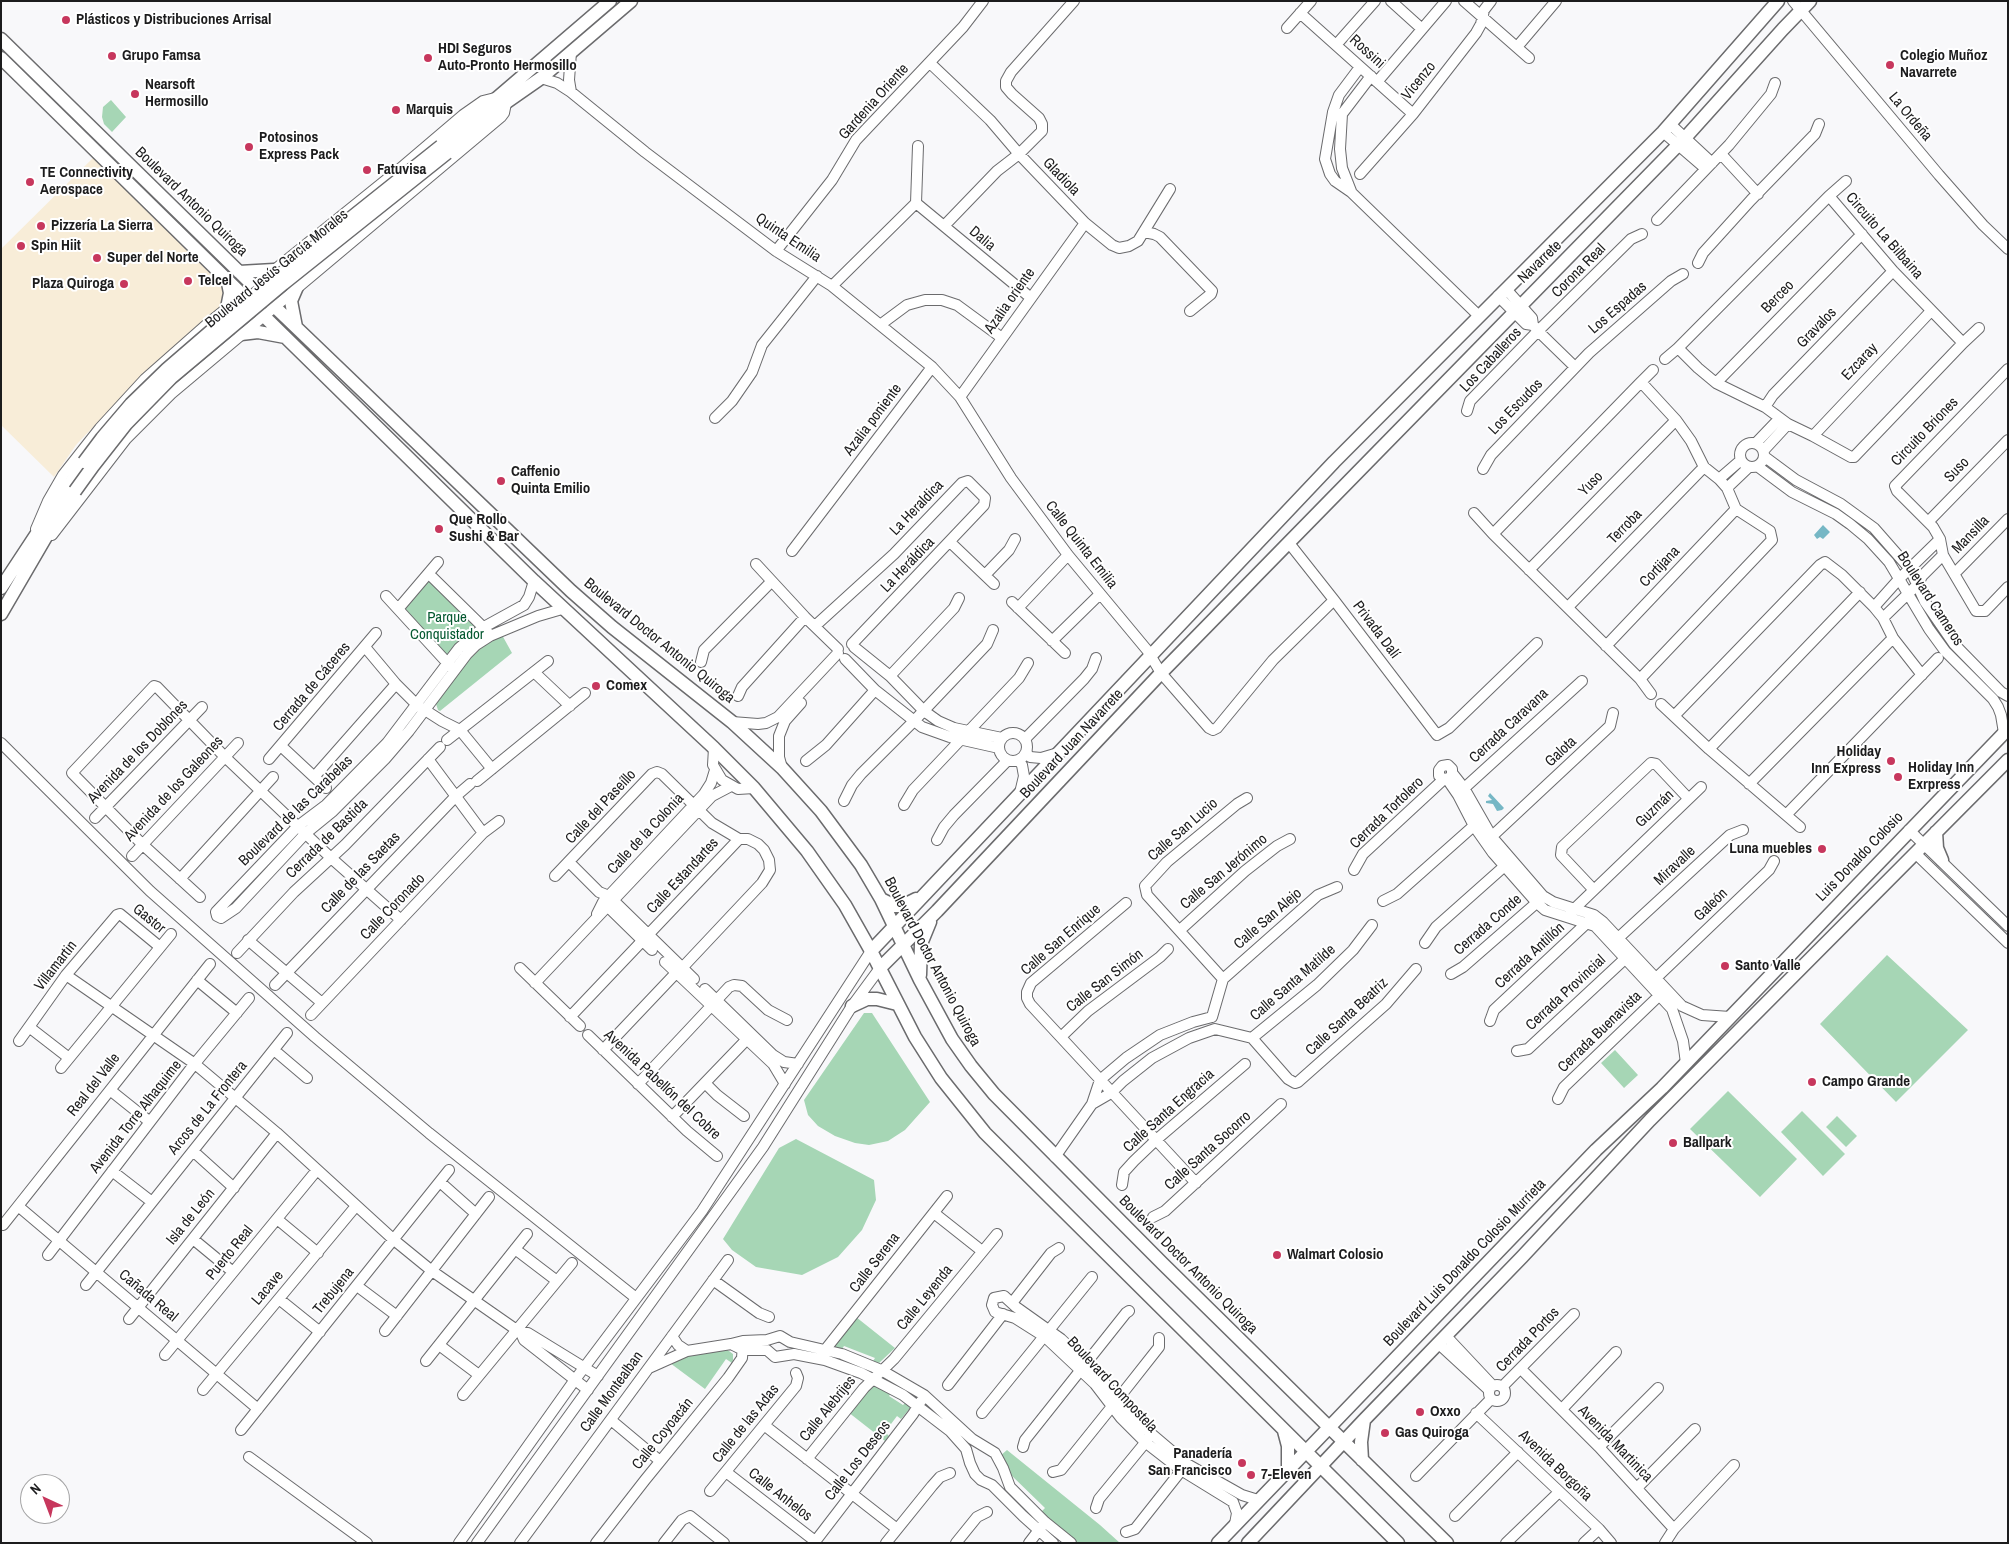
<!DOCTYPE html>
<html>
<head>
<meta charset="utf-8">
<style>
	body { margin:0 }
	#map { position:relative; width:2009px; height:1544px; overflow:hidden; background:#f8f8fa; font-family:"Archivo Narrow",sans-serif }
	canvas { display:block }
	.frame { position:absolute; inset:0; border:2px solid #1c1c1d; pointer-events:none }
	.north { position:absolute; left:20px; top:1474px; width:50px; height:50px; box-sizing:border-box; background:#fff; border:1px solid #a4a4a5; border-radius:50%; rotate:317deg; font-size:14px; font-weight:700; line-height:20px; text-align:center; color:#1c1c1d }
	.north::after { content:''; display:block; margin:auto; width:18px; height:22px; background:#c7375d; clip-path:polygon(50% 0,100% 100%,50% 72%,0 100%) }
</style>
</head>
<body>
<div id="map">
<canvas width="2009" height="1544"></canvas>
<div class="frame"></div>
<div class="north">N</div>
</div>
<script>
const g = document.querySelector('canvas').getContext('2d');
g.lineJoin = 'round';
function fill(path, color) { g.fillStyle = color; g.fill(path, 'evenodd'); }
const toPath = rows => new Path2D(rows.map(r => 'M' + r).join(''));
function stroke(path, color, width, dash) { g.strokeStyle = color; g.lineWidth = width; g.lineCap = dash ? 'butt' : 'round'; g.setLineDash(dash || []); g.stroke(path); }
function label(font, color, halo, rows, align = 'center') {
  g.font = font + ' "Archivo Narrow",sans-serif'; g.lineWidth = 4; g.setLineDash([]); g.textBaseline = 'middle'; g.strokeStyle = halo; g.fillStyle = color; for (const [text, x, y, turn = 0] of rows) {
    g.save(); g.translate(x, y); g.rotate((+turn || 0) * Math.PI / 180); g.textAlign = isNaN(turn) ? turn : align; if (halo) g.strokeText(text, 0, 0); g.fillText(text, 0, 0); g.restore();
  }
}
fill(toPath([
	[95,156,229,289,221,309,133,385,76,445,54,477,1,425,1,249]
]), '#f8edd8');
fill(toPath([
	[111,100,126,117,112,132,104,124,102,117,103,107],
	[429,579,477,627,446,658,403,610],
	[502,635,512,653,440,711,438,710,436,704,467,662,481,648],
	[1887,955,1968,1030,1896,1102,1820,1024],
	[864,1013,872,1013,930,1102,905,1130,888,1141,869,1145,855,1143,835,1136,818,1126,808,1115,804,1100],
	[1615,1050,1638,1075,1624,1088,1601,1063],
	[1728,1091,1797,1159,1760,1197,1690,1129],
	[1802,1111,1845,1154,1823,1176,1781,1132],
	[1837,1116,1857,1136,1846,1147,1826,1127],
	[796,1139,874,1180,876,1200,862,1230,838,1257,802,1275,756,1267,732,1250,723,1239,779,1148],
	[856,1317,895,1348,879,1363,873,1361,875,1358,844,1346,842,1349,833,1347],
	[725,1348,733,1354,733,1360,732,1363,726,1359,705,1389,670,1363,687,1356],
	[879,1385,891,1393,889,1396,903,1405,906,1402,910,1405,911,1407,901,1419,897,1416,885,1432,889,1436,885,1441,848,1412,862,1396,874,1386],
	[1007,1450,1100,1525,1120,1543,1077,1543,1040,1513,1045,1508,1010,1474,1000,1456]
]), '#a6d6b5');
fill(toPath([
	[1823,525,1830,532,1823,539,1820,537,1817,539,1814,535],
	[1490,793,1504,808,1502,810,1497,811,1493,804,1486,803,1486,801,1492,800,1488,796]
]), '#76b7c5');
const minor = toPath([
	[1391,1,1422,29],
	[1464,1,1529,58],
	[1793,1,1939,175,1983,225,2008,249],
	[1300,13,1413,114],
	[1287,28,1311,1],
	[1336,45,1375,1],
	[1517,47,1556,1],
	[571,52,569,80,571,92],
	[930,63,990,120,1019,154,1085,223,1112,245,1119,248,1129,246,1138,241,1170,189],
	[1360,67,1339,95,1333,112,1325,159,1330,174,1335,181,1351,192,1479,316],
	[541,78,557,83,571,92,645,152,776,251,832,286,932,367,960,397,1011,478,1068,555,1147,650,1161,673,1209,728,1213,730,1217,728,1273,660,1334,600],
	[1377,82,1446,1],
	[1670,124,1712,163],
	[1663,132,1706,169],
	[1721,154,1758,194],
	[1360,174,1413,114,1476,33,1481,24,1484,10,1491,1],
	[1351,191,1342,168,1340,149,1342,114,1371,76],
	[1829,196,1893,271,1963,343,1854,457,1851,457,1813,436,1788,424,1765,407,1716,383,1698,368,1678,348,1829,196],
	[1829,196,1846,181],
	[916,203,1031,298],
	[916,203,918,146],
	[1657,220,1729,145,1771,94,1775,83],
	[944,226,997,171,1019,154,1042,131,1042,124,1039,118,1012,94,1006,87,1006,81,1011,72,1074,1],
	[1144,232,1154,234,1160,237,1212,291,1211,294,1190,311],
	[776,251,832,180,856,140,963,27,983,1],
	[1698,263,1703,253,1751,200,1815,134,1819,124],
	[832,286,916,203],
	[1506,289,1532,318,1533,325,1538,331,1575,367],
	[1498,296,1526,324,1533,325],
	[880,325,907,305,925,300,942,300,957,305,1002,338],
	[1963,343,1979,328],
	[1665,359,1678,348],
	[2008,369,1895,486,1897,491,1933,527,1940,539,1943,555,1976,611,1985,611,2008,587],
	[1641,382,1676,420,1691,441,1704,467,1719,479,1727,488,1736,509,1770,531,1772,540,1640,679,1493,534,1641,382],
	[1641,382,1653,370],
	[1716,383,1862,234],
	[960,397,1085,223],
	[1765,407,1773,395,1893,271],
	[1467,411,1470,401,1538,331,1631,239,1642,234],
	[715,418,732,401,752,372,762,345,817,276],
	[1813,436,1931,311],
	'1740 455a12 12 0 1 1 24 0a12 12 0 1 1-24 0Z',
	[1756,443,1779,419],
	[1764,450,1788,424],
	[1765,457,1796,480,1841,504,1874,528,1910,569,1925,602,1954,644,2001,692,2008,696],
	[1757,466,1792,492,1836,514,1850,524,1868,539,1889,562,1929,629,1945,651,1993,699,1998,707,2001,715,2004,733],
	[1483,469,1491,455,1589,353,1671,281,1683,274],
	[1719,479,1741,460],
	[1727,488,1749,467],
	[1474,513,1493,534],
	[1929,521,2008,440],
	[36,529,48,501,63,475,100,428,145,379,205,326,396,172,463,115,483,101,495,98],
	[52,535,126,439,171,394,501,117,504,113,506,103],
	[950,542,994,584],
	[1289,543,1334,600,1437,735,1449,728,1537,643],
	[792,551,932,367],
	[756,564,805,617,838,649],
	[1529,570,1676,420],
	[1955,573,2008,519],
	[429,574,487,631],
	[985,575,1009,550,1015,539],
	[534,581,529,597,524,605,484,627,459,648,387,743,326,805,298,826,216,912,217,916,221,918,236,908,306,833,333,811,385,759,409,731,467,654,476,645,490,636,538,616,562,609],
	[386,596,452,668],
	[1012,602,1065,653],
	[1568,607,1704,467],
	[1874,607,1899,579,1940,539],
	[1018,608,1068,555],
	[398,609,438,562],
	[1883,618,1918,584,1922,576,1943,555],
	[815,626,894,554,962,483,968,481,985,498,984,505,852,644],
	[1052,641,1100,594],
	[1606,646,1736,509],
	[365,647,396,684,417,705,442,721,460,730,492,769],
	[854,647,890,676,924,711,938,721,954,728,1002,738],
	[845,659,875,690,922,727,950,737,999,748],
	[701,662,704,650,771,582],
	[534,672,570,706],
	[890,676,954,608,959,598],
	[1640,679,1651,694],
	[738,696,742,687,805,617],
	[1661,704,1709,749,1800,827],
	[1675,715,1820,565,1825,562,1842,575,1874,607,1883,618,1893,638,1922,675],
	[732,722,758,724,766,723,778,717,838,653],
	'999 747a14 14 0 1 1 28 0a14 14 0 1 1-28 0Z',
	[1025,739,1084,679,1092,669,1096,658],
	[447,740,548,661],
	[1,743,150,891,315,1037,429,1133,636,1298],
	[281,746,326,788],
	[714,748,713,765,722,780,738,789,754,788],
	[1709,749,1860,592],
	[1026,752,1030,757,1041,758,1058,753],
	[269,759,376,633],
	[428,759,483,833],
	[1018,760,1022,765,1024,776,1020,793],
	[806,761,826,745,875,690],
	[782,768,779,757,779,736,785,721,801,703],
	[1453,774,1464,788,1492,837,1543,896,1553,902,1594,915,1603,922,1682,1006,1702,1015,1730,1017],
	[314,777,396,684],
	[1447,779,1458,795,1474,826,1493,853,1537,903,1545,910,1595,926,1672,1009,1683,1041,1686,1063],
	[477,781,585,693],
	[1749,784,1893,638],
	[1460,792,1582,681],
	[844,801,852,785,861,774,913,722,987,644,993,630],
	[904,805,913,790,1019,678,1028,663],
	[1786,815,1938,658],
	[95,818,202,707],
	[1909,830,2008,926],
	[937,840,944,827,954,815,1008,760],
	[1488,840,1610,726,1613,713],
	[1915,853,2008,943],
	[132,856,238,743],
	[569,862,599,892,609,896,694,979],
	[1354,870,1363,854,1444,779,1452,777,1452,769,1448,765,1442,766,1439,770,1439,776,1444,779],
	[555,876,652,774,657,772,662,774,712,823,739,839,748,839,758,844,764,850,769,860,770,870,762,883,683,967],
	[180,879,273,777],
	[1593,889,1561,855,1562,847,1651,763,1656,764,1688,798],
	[200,897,142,844,72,773,154,686,157,687,225,757,330,857,401,920],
	[1383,901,1397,894,1477,823],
	[1126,903,1031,983,1027,992,1027,998,1030,1004,1196,1183],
	[605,904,652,950],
	[1570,913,1701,787],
	[597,914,603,902,704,794,711,783,715,770],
	[1180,930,1245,871,1277,846,1290,839],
	[248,940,322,1003],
	[1615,941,1730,835,1743,830],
	[1425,943,1436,927,1508,863],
	[237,953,294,892,345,845,440,747],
	[665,962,773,1064,785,1084],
	[520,968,580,1026],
	[1451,974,1463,967,1541,899],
	[66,975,195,1064,277,1133,394,1240,432,1271,521,1333,524,1340,588,1390],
	[1223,979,1147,895,1145,886,1167,862,1237,804,1247,798],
	[1223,979,1318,895,1337,887],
	[197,980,237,1013],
	[1653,981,1769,870,1774,861],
	[535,983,712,796,731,786],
	[275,985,456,796,470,784],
	[705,989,773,1055,784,1062,798,1064],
	[311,1015,483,833,499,821],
	[570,1017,739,839],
	[1212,1017,1223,979],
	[1490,1021,1494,1010,1590,920],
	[29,1027,69,1058],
	[588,1035,687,1131,717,1156],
	[1061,1037,1088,1011,1160,957,1168,949],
	[1252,1038,1317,985,1353,950,1372,925],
	[19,1041,66,975,117,915,120,914,160,947],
	[274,1050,307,1078],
	[603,1050,676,973],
	[1517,1051,1528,1049,1629,955],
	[61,1068,171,934],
	[705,1083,717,1095,744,1116],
	[638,1084,729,987,734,985,742,986,768,1010,787,1020],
	[110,1090,150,1122],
	[1558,1099,1564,1087,1664,991],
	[1092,1104,1111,1093,1123,1081,1152,1058,1189,1038,1215,1029,1252,1038,1288,1079,1295,1083,1298,1082,1386,1004,1416,969],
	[672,1117,751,1035],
	[193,1151,234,1188],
	[1055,1157,1092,1104,1100,1080,1126,1058,1160,1035,1193,1022,1212,1017],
	[112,1171,152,1202],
	[440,1182,476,1214],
	[1122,1185,1124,1172,1134,1161,1156,1140,1245,1064],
	[18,1206,258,1409],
	[934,1213,982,1251],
	[1153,1217,1165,1211,1281,1104],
	[277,1219,318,1253],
	[3,1225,210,964],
	[193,1239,233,1272],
	[515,1249,557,1281],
	[48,1255,192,1067,249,998],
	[713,1280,759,1313,769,1317],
	[86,1285,287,1033],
	[357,1286,397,1316],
	[279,1299,320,1332],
	[1012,1303,1051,1253,1059,1248],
	[129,1319,277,1133],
	[385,1331,489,1197],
	[521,1333,528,1333,598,1376],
	[672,1336,678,1345,687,1351,731,1344,743,1341,767,1340,780,1336,790,1342,842,1354,881,1370,924,1395,972,1439,995,1453,1003,1468,1010,1487,1045,1522,1071,1543],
	[1446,1336,1493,1386],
	[731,1344,743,1350,767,1350,775,1357,794,1354,825,1360,861,1373,903,1395,950,1431,966,1449,970,1463,975,1474,981,1480,992,1485,1023,1516,1053,1543],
	[1439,1344,1489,1390],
	[439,1345,479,1375],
	[825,1350,947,1196],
	[165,1355,317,1170],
	[426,1361,527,1234],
	[649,1368,687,1351],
	[1521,1369,1599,1447,1674,1529],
	'1489 1393a8 8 0 1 1 16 0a8 8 0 1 1-16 0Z',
	[948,1385,1003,1314],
	[1502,1387,1574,1314],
	[203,1390,356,1206],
	[463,1395,572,1263],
	[1562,1409,1616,1352],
	[982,1413,1092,1277],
	[1476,1413,1599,1529,1611,1543],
	[611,1420,660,1461],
	[764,1425,897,1529],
	[241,1430,449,1170],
	[1023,1447,1025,1440,1126,1313,1129,1311],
	[1599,1447,1658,1388],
	[249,1457,367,1543],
	[807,1459,864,1388,894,1359,997,1234],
	[726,1472,815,1541],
	[1053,1472,1061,1470,1118,1399,1159,1347,1159,1338],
	[1416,1476,1491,1399],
	[1637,1488,1695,1429],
	[710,1491,796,1386,798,1378,796,1373],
	[1096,1508,1099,1499,1149,1438],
	[1455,1516,1518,1452],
	[1235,1524,1237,1513,1233,1502,1181,1470,1145,1442,1121,1418,1095,1384,1045,1337,1015,1318,995,1312,992,1305,994,1298,1004,1296,1016,1307,1061,1339,1094,1370,1134,1419,1187,1464,1242,1495,1258,1500],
	[1126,1532,1135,1529,1184,1467],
	[459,1543,574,1381,702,1211,871,951],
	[477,1543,763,1147,852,1006,880,968],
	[520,1543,728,1260],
	[596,1543,645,1480,728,1378,742,1358,743,1344],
	[664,1543,682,1520,690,1516,724,1543],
	[814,1543,913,1414,921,1401],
	[886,1543,932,1486,940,1477,950,1473],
	[956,1543,977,1517,987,1512],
	[1029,1543,1042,1526],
	[1506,1543,1559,1492],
	[1584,1543,1599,1529],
	[1665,1543,1674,1529,1734,1465]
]);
const major = toPath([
	[1,39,275,307,571,591,612,627,732,722,782,768,821,811,861,865,881,899,920,980,952,1039,971,1066,994,1094,1163,1264,1447,1543],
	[1,58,534,581,714,748,754,788,807,851,845,905,871,951,915,1037,941,1078,985,1133,1398,1543],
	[441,146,610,1],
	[447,153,498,108,541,78,631,1],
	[239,272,274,270],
	[227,308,230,293,227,278],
	[296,327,291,301,297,287],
	[241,334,258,332,285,337],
	[1,588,84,462],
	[1,614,54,523,75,491],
	[1936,832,1937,848,1942,860],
	[881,899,895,906,902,906,916,899],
	[871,951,1334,462,1663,132,1778,1],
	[880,968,937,911,1161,673,1685,138,1783,29,1810,1],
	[920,975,921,944,930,922],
	[852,1006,867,999,877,999,897,1004],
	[1284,1431,1288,1446,1288,1470],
	[1362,1460,1361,1442,1364,1420],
	[1218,1543,1596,1150,1662,1088,2008,729],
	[1248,1543,1364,1420,1522,1257,1650,1120,2008,760]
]);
stroke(minor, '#6b6b6d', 12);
stroke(major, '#6b6b6d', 15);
stroke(minor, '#fff', 10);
stroke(major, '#fff', 12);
const majorBridge = toPath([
	[84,462,102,438,131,404,167,369,233,312,441,146],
	[75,491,93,466,126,424,171,378,283,284,447,153]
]);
stroke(majorBridge, '#6b6b6d', 15, []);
stroke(majorBridge, '#fff', 12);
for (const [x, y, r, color] of [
	[66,20,5,"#c7375d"],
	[112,56,5,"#c7375d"],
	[428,58,5,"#c7375d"],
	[1890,65,5,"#c7375d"],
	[135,94,5,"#c7375d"],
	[396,110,5,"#c7375d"],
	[249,147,5,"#c7375d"],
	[367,170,5,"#c7375d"],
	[30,182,5,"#c7375d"],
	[41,226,5,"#c7375d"],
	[21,246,5,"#c7375d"],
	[97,258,5,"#c7375d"],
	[188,281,5,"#c7375d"],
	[124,284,5,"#c7375d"],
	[501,481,5,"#c7375d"],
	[439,529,5,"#c7375d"],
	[596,686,5,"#c7375d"],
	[1891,761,5,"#c7375d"],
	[1898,777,5,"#c7375d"],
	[1822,849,5,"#c7375d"],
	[1725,966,5,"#c7375d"],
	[1812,1082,5,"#c7375d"],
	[1673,1143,5,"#c7375d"],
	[1277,1255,5,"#c7375d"],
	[1420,1412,5,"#c7375d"],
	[1385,1433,5,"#c7375d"],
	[1242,1463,5,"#c7375d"],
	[1251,1475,5,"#c7375d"]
]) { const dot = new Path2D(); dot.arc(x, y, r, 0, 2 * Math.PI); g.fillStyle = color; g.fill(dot); stroke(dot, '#fff', 2); }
label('bold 15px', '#1c1c1d', '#fff', [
	["Plásticos y Distribuciones Arrisal",76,20],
	["HDI Seguros",438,49],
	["Auto-Pronto Hermosillo",438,66],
	["Grupo Famsa",122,56],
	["Colegio Muñoz",1900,56],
	["Navarrete",1900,73],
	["Nearsoft",145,85],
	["Hermosillo",145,102],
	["Marquis",406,110],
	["Potosinos",259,138],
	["Express Pack",259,155],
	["Fatuvisa",377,170],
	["TE Connectivity",40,173],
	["Aerospace",40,190],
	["Pizzería La Sierra",51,226],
	["Spin Hiit",31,246],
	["Super del Norte",107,258],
	["Telcel",198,281],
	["Plaza Quiroga",114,284,"right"],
	["Caffenio",511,472],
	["Quinta Emilio",511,489],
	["Que Rollo",449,520],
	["Sushi & Bar",449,537],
	["Comex",606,686],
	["Holiday",1881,752,"right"],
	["Inn Express",1881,769,"right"],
	["Holiday Inn",1908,768],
	["Exrpress",1908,785],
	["Luna muebles",1812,849,"right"],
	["Santo Valle",1735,966],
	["Campo Grande",1822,1082],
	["Ballpark",1683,1143],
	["Walmart Colosio",1287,1255],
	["Oxxo",1430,1412],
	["Gas Quiroga",1395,1433],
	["Panadería",1232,1454,"right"],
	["San Francisco",1232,1471,"right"],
	["7-Eleven",1261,1475]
], 'left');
label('15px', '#1c1c1d', '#fff', [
	["Rossini",1367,52,42],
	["Vicenzo",1419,81,-51],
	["Gardenia Oriente",874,102,-48],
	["La Ordeña",1910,117,50],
	["Gladiola",1061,177,46],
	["Boulevard Antonio Quiroga",191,202,44],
	["Circuito La Bilbaina",1884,236,49],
	["Quinta Emilia",788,238,34],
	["Dalia",982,239,40],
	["Navarrete",1540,262,-44],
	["Boulevard Jesús García Morales",277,269,-39],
	["Corona Real",1579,271,-45],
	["Berceo",1778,297,-46],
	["Azalia oriente",1010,301,-55],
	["Los Espadas",1618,308,-41],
	["Gravalos",1817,328,-46],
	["Los Caballeros",1491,360,-47],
	["Ezcaray",1860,362,-47],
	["Los Escudos",1516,407,-46],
	["Azalia poniente",873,420,-53],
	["Circuito Briones",1925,432,-46],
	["Suso",1957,470,-46],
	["Yuso",1591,484,-46],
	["La Heraldica",917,508,-46],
	["Terroba",1625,527,-46],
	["Mansilla",1971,535,-46],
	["Calle Quinta Emilia",1081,545,52],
	["La Heráldica",908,565,-46],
	["Cortijana",1660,567,-46],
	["Boulevard Cameros",1930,599,57],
	["Privada Dalí",1376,630,53],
	["Boulevard Doctor Antonio Quiroga",659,641,39],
	["Cerrada de Cáceres",312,687,-50],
	["Cerrada Caravana",1509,726,-43],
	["Boulevard Juan Navarrete",1072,744,-47],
	["Avenida de los Doblones",138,752,-46],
	["Galota",1561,752,-43],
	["Avenida de los Galeones",174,789,-47],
	["Calle del Paseíllo",601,807,-47],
	["Guzmán",1655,809,-44],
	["Boulevard de las Carabelas",296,811,-44],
	["Cerrada Tortolero",1387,813,-44],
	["Calle San Lucio",1183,830,-41],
	["Calle de la Colonia",646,834,-47],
	["Cerrada de Bastida",327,839,-44],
	["Luis Donaldo Colosio",1860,857,-46],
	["Miravalle",1675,866,-43],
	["Calle San Jerónimo",1224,872,-40],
	["Calle de las Saetas",361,873,-46],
	["Calle Estandartes",683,876,-47],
	["Galeón",1711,905,-44],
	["Calle Coronado",393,907,-46],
	["Gastor",149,919,39],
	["Calle San Alejo",1268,919,-41],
	["Cerrada Conde",1488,925,-41],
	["Calle San Enrique",1061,940,-41],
	["Cerrada Antillón",1530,956,-43],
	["Boulevard Doctor Antonio Quiroga",932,962,62],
	["Villamartin",56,966,-52],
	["Calle San Simón",1105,981,-38],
	["Calle Santa Matilde",1293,983,-41],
	["Cerrada Provincial",1566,993,-43],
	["Calle Santa Beatriz",1347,1017,-43],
	["Cerrada Buenavista",1600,1032,-44],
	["Real del Valle",94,1085,-52],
	["Avenida Pabellón del Cobre",662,1085,43],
	["Arcos de La Frontera",208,1108,-51],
	["Calle Santa Engracia",1169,1111,-42],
	["Avenida Torre Alhaquime",136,1117,-52],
	["Calle Santa Socorro",1208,1151,-42],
	["Isla de León",191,1217,-51],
	["Puerto Real",230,1253,-51],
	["Calle Serena",875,1263,-52],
	["Boulevard Luis Donaldo Colosio Murrieta",1465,1263,-46],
	["Boulevard Doctor Antonio Quiroga",1188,1265,45],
	["Lacave",268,1288,-50],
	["Trebujena",334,1291,-51],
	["Cañada Real",148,1296,40],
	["Calle Leyenda",925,1298,-51],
	["Cerrada Portos",1528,1340,-46],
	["Boulevard Compostela",1112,1385,47],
	["Calle Montealban",612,1392,-54],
	["Calle Alebrijes",828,1409,-51],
	["Calle de las Adas",746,1424,-51],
	["Calle Coyoacán",663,1434,-51],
	["Avenida Martinica",1615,1444,46],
	["Calle Los Deseos",858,1461,-52],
	["Avenida Borgoña",1555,1466,44],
	["Calle Anhelos",780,1495,38]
]);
label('15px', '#045830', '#fff', [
	["Parque",447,618],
	["Conquistador",447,635]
]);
</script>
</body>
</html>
